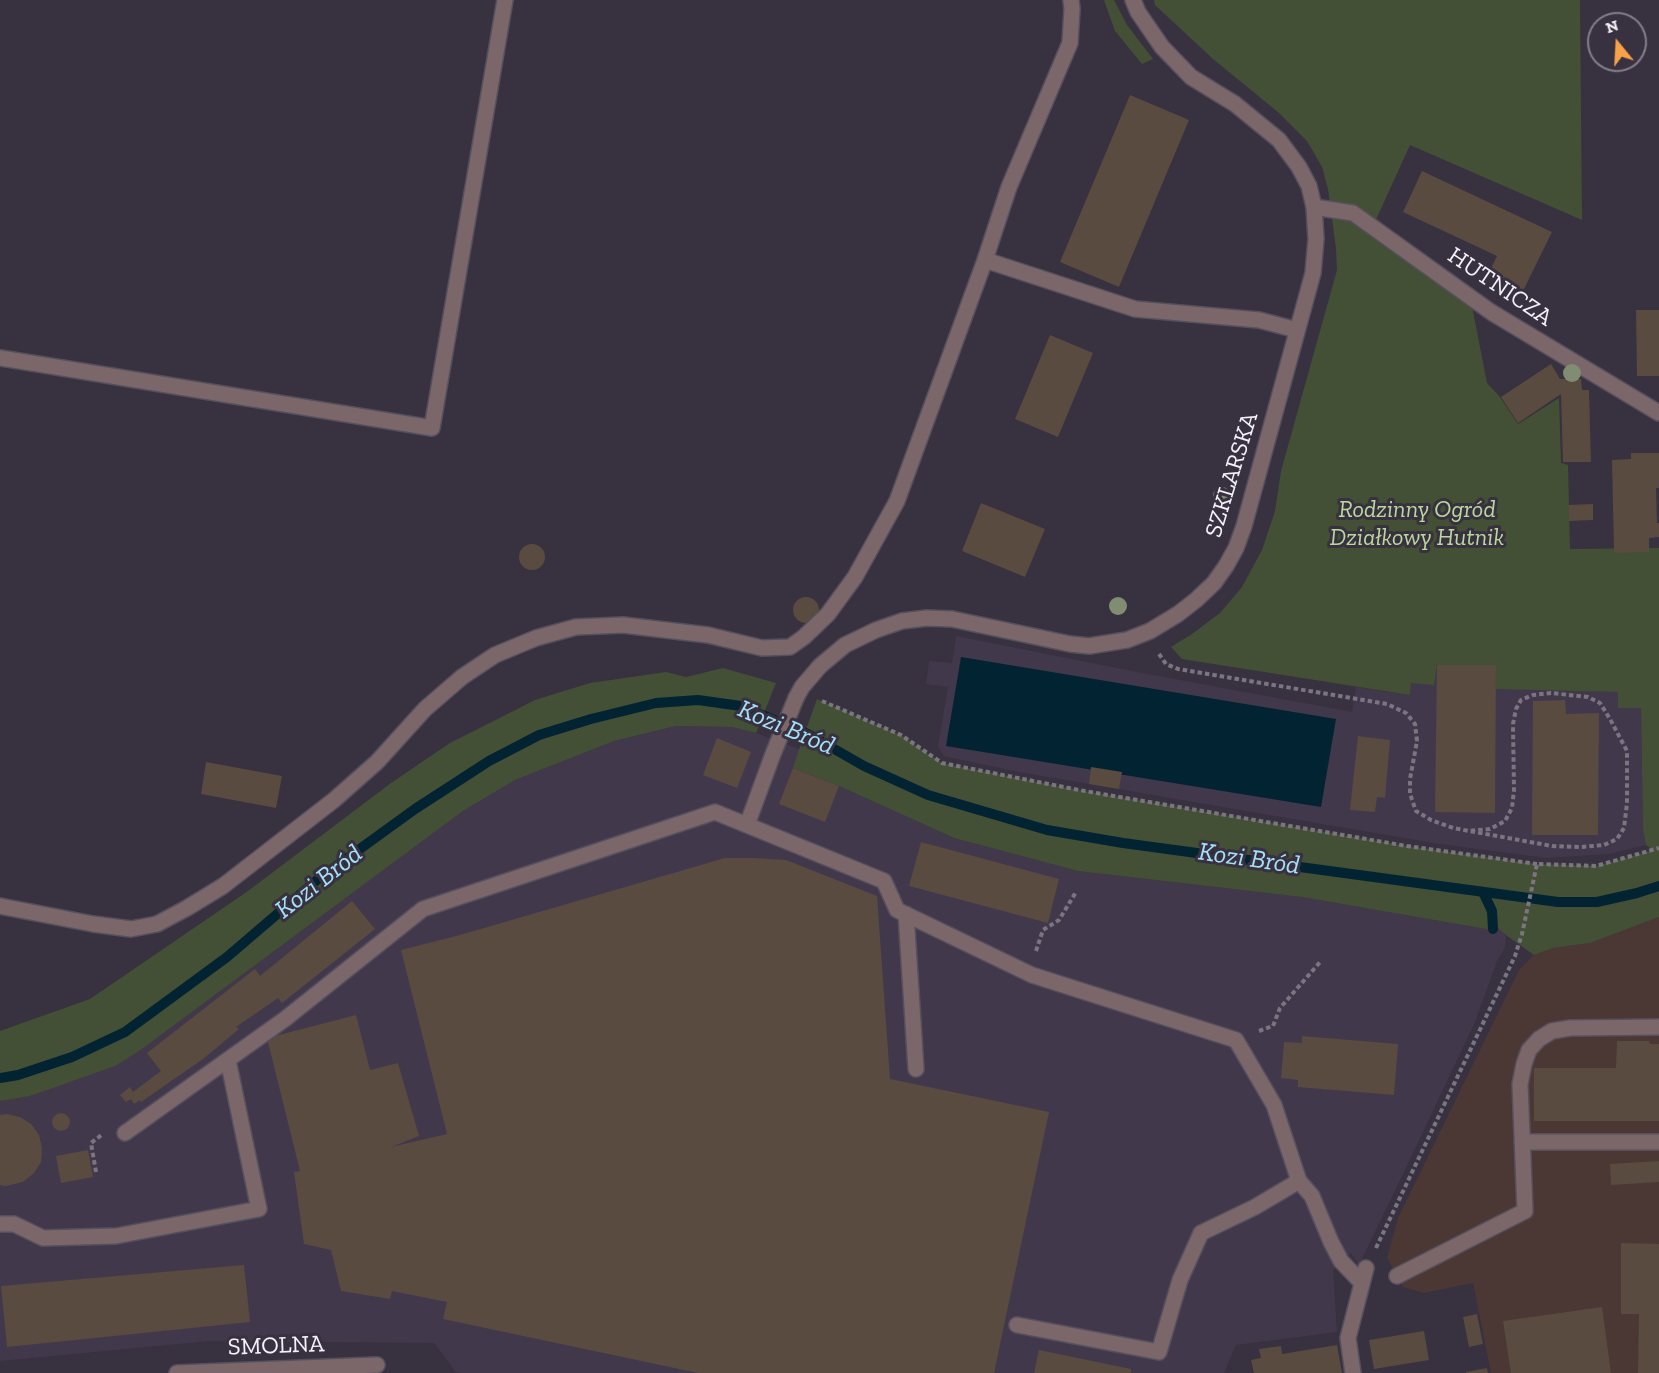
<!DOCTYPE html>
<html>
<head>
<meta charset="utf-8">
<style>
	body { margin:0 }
	#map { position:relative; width:1659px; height:1373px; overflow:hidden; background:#38313f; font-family:"Zilla Slab",serif }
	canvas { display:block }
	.north { position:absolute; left:1587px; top:12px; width:60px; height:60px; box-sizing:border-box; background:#38313f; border:2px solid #847e8a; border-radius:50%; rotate:342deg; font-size:16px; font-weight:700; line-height:24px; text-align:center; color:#f5f1fa }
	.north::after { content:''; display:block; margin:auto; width:21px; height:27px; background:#f7a149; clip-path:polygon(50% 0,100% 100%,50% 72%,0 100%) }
</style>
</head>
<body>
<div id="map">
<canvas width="1659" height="1373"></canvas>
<div class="north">N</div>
</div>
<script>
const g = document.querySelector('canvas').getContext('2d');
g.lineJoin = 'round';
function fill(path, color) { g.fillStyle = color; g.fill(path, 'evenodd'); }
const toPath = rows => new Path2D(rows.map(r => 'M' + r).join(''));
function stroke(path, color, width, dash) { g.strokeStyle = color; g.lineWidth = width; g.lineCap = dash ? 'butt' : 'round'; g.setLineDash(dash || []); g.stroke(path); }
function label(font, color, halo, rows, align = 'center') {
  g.font = font + ' "Zilla Slab",serif'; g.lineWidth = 6; g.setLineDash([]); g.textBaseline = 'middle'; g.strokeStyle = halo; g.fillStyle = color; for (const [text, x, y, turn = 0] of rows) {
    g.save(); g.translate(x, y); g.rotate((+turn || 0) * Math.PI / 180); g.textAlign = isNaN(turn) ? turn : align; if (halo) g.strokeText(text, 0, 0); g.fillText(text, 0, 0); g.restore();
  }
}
fill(toPath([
	[1659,917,1659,1373,1491,1373,1473,1283,1424,1293,1403,1287,1387,1258,1398,1218,1519,970,1534,955,1553,948,1590,943]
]), '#4b3734');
fill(toPath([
	[956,636,1132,671,1352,712,1356,687,1410,695,1411,683,1437,665,1496,665,1496,688,1618,692,1641,708,1643,830,1646,845,1609,854,1546,858,1433,843,1089,784,1014,771,944,756,938,746,948,687,926,684,929,661,952,663],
	[676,726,732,727,756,733,799,749,794,769,839,786,954,838,1078,871,1302,897,1486,929,1498,928,1506,935,1505,947,1497,961,1475,1022,1404,1172,1359,1265,1351,1253,1333,1270,1337,1332,1236,1345,1224,1373,461,1373,456,1372,434,1343,210,1341,0,1361,0,1101,30,1096,142,1049,463,811,515,780,614,741]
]), '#42384c');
fill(toPath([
	[1104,0,1114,0,1127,25,1153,59,1142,64,1115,31],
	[1154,0,1580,0,1582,220,1410,145,1369,235,1472,306,1487,383,1500,397,1518,424,1559,398,1561,463,1568,465,1570,549,1659,548,1659,917,1590,943,1553,948,1534,955,1506,935,1498,928,1486,929,1302,897,1078,871,954,838,839,786,793,768,799,749,817,699,901,735,942,763,1079,790,1407,846,1537,864,1596,866,1653,850,1646,845,1643,830,1641,708,1618,708,1618,692,1496,689,1496,665,1437,665,1434,685,1411,683,1410,695,1182,659,1171,647,1192,634,1220,613,1242,587,1262,550,1275,511,1281,471,1337,270,1336,249,1328,189,1322,167,1307,141,1279,113,1213,59,1155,5],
	[723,668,776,683,756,733,732,727,676,726,614,741,515,780,463,811,142,1049,115,1066,30,1096,0,1101,0,1031,90,999,248,891,391,783,450,743,535,700,590,683,666,672,686,677]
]), '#435035');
fill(toPath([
	[961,657,1336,719,1321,807,946,746]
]), '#022432');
stroke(toPath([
	[1483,892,1492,911,1493,929],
	[0,1078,18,1075,72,1057,125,1032,227,957,317,880,415,809,489,761,539,735,591,719,656,703,698,700,741,706,808,734,864,766,928,795,1047,830,1123,843,1558,902,1597,902,1637,893,1659,886]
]), '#022432', 10);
fill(toPath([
	[1130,95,1189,120,1119,287,1060,262],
	[1422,171,1552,232,1522,293,1487,277,1497,256,1403,212],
	[1636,310,1659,310,1659,376,1637,376],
	[1050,335,1093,353,1058,437,1015,419],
	[1551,364,1560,379,1581,379,1582,390,1589,390,1591,462,1563,462,1561,394,1518,423,1501,397],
	[1631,453,1659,453,1659,488,1656,488,1657,523,1659,523,1659,537,1649,538,1649,552,1614,553,1612,460,1631,459],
	[981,503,1045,529,1025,577,962,551],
	[1593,504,1593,520,1569,521,1569,505],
	'519 557a13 13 0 1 1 26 0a13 13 0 1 1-26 0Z',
	'793 610a13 13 0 1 1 26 0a13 13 0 1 1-26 0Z',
	[1437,665,1496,665,1495,813,1435,812],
	[1565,700,1566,714,1599,713,1598,835,1532,835,1533,701],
	[1358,736,1390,740,1385,798,1377,797,1375,812,1350,810],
	[717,738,751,752,737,788,703,775],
	[206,762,282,776,276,808,201,794],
	[1091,767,1122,772,1119,789,1089,784],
	[793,768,839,786,825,822,779,804],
	[921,842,1059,879,1048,923,909,886],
	[725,858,753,858,786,860,877,896,890,1079,1049,1112,994,1373,698,1373,443,1319,447,1302,392,1291,390,1299,341,1291,331,1250,304,1244,294,1172,300,1171,267,1038,356,1015,370,1070,398,1063,419,1136,391,1147,447,1134,401,950,460,935],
	[352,901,375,929,282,1003,278,998,236,1027,239,1029,203,1059,141,1102,140,1100,134,1104,131,1099,126,1102,120,1095,130,1087,133,1092,161,1071,147,1053,255,969,260,976],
	[1302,1036,1398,1044,1394,1095,1298,1087,1298,1080,1281,1078,1284,1042,1302,1043],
	[1617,1041,1649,1041,1650,1044,1659,1044,1659,1121,1534,1121,1534,1068,1616,1068],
	'52 1122a9 9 0 1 1 18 0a9 9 0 1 1-18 0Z',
	[7,1114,20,1117,31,1124,39,1135,42,1148,41,1162,34,1173,23,1182,6,1186,0,1185,0,1115],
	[88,1150,93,1177,61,1183,56,1156],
	[1659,1161,1659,1182,1611,1185,1610,1164],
	[1621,1243,1659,1244,1659,1373,1638,1373,1639,1314,1621,1314],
	[244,1265,250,1322,7,1347,1,1286],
	[1602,1307,1611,1373,1511,1373,1503,1321],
	[1477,1314,1483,1344,1469,1347,1463,1317],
	[1424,1331,1429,1360,1374,1369,1369,1340],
	[1337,1345,1342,1373,1254,1373,1251,1360,1261,1358,1259,1349,1281,1346,1282,1354],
	[1039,1350,1131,1369,1131,1373,1034,1373],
	[1487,1368,1488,1373,1466,1373,1466,1372]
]), '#594b40');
const service = toPath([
	[985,260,1135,309,1259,320,1297,330],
	[0,358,432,428,505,0],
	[747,825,773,754,796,698],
	[0,906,93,924,131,929,157,924,187,908,223,886,334,800,377,762,425,709,462,677,495,655,536,638,576,627,623,625,708,635,762,648,790,647,804,637,828,614,855,577,897,501,985,260,1009,187,1070,43,1072,9,1071,0],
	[906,914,916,1069],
	[125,1133,285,1019,423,909,715,812,884,881,897,910,1032,975,1236,1040,1274,1105,1299,1181,1312,1196,1331,1242,1341,1261,1362,1283],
	[1522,1142,1659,1142],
	[0,1224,14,1224,43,1238,116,1236,259,1209,228,1060],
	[1397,1276,1525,1211,1520,1084,1524,1064,1529,1050,1539,1039,1552,1031,1570,1028,1659,1027],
	[1017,1325,1159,1352,1180,1280,1201,1233,1255,1207,1299,1181],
	[177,1373,377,1365]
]);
const minor = toPath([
	[1314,207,1353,213,1491,312,1659,413],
	[796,698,802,687,820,666,845,645,876,630,902,621,927,618,952,619,1070,644,1089,646,1127,640,1150,631,1178,614,1196,600,1214,583,1226,566,1236,548,1244,526,1313,273,1316,239,1314,207,1309,186,1299,167,1279,140,1235,104,1191,77,1162,47,1138,12,1133,0],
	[1353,1373,1348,1338,1366,1268]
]);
stroke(service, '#56505d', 18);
stroke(minor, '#56505d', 18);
stroke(toPath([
	[1159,654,1166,664,1178,669,1387,704,1406,713,1415,724,1417,741,1410,779,1410,794,1416,811,1431,820,1453,828,1552,846,1581,847,1604,845,1617,839,1624,828,1627,803,1627,751,1610,719,1600,703,1588,697,1551,693,1533,695,1521,700,1516,709,1513,724,1514,790,1512,808,1505,821,1490,829,1468,831],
	[822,701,901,735,942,763,1079,790,1407,846,1537,864],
	[1036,951,1043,930,1059,920,1076,892],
	[1259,1031,1273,1026,1280,1008,1321,961],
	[96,1172,91,1143,103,1134],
	[1376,1248,1515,956,1522,934,1537,864,1596,866,1659,848]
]), '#7b7581', 4, [4.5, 3]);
stroke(service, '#7b676a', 15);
stroke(minor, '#7b676a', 15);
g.fillStyle = '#808d73';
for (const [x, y] of [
	[1572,373],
	[1222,496],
	[1118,606]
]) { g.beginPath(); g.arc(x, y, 9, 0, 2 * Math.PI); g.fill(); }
label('24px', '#f5f1fa', '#38313f', [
	["HUTNICZA",1500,287,34],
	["SZKLARSKA",1232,475,-73],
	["SMOLNA",276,1346,-2]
]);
label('italic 24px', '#bbd99d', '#38313f', [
	["Rodzinny Ogród",1417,510],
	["Działkowy Hutnik",1417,538]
]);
label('italic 26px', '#a6e0fb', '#38313f', [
	["Kozi Bród",786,728,23],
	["Kozi Bród",1249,859,8],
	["Kozi Bród",319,882,-38]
]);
</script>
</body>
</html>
